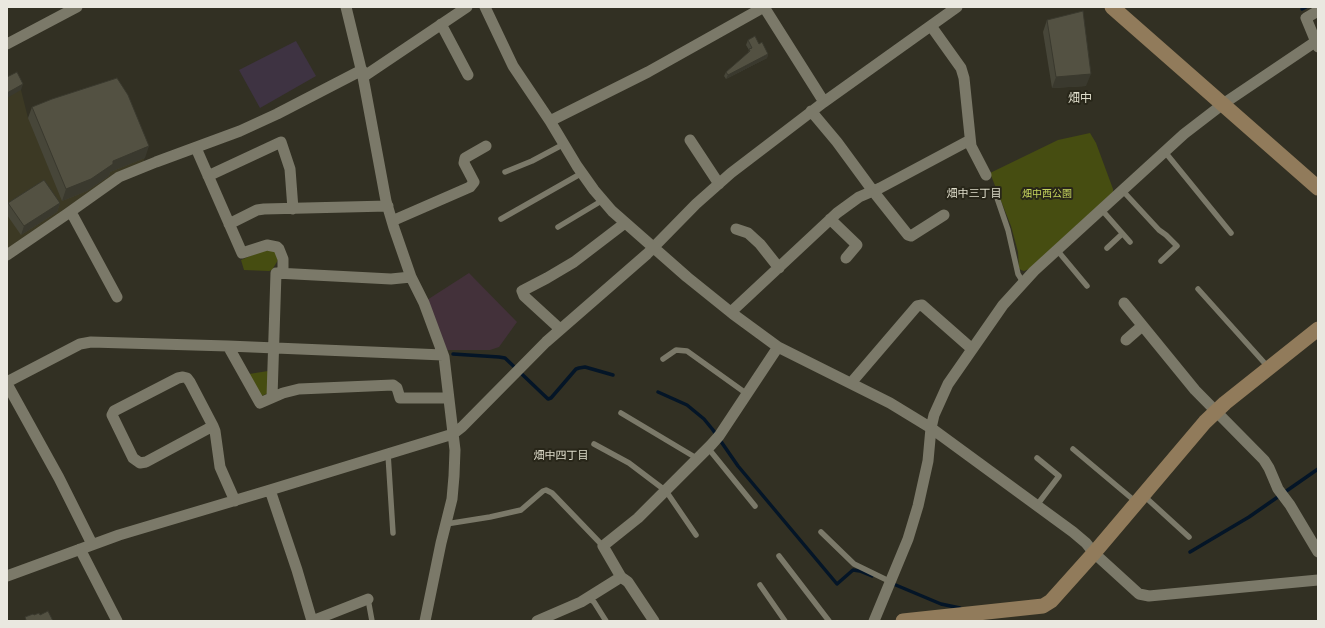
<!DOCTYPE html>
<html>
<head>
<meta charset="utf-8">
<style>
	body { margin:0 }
	#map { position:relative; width:1325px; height:628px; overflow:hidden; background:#323023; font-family:"PT Sans Narrow",sans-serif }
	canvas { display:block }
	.frame { position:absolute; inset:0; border:8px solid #eae8e0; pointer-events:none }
</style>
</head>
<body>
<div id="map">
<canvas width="1325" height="628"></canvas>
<div class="frame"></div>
</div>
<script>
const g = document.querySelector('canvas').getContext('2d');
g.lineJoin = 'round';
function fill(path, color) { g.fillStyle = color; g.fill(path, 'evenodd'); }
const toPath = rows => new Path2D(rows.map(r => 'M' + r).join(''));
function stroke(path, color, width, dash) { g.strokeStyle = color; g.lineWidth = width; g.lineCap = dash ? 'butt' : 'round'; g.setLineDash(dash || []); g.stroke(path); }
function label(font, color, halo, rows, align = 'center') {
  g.font = font + ' "PT Sans Narrow","Noto Sans JP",sans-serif'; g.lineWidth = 4; g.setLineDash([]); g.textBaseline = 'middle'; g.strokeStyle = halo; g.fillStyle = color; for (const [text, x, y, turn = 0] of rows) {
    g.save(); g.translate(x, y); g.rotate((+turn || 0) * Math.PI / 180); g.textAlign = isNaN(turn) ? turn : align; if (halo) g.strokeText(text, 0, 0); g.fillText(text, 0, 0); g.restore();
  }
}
fill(toPath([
	[15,78,21,90,28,118,123,107,146,165,7,250,7,82]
]), '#3c3924');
fill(toPath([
	[469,273,517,322,499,347,490,350,445,350,427,300]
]), '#43313a');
fill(toPath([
	[296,41,316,76,260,108,239,70]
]), '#3e3342');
fill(toPath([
	[1090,133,1096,143,1113,189,1113,192,1029,269,1024,271,1021,270,1019,268,1018,252,1011,226,990,173,1058,140],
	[266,249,275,252,278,260,272,270,269,271,244,270,241,260],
	[268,371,268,393,260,397,249,374]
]), '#464d11');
stroke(toPath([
	[1302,9,1306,7],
	[453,354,499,357,505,358,548,399,551,398,576,369,579,368,585,367,613,375],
	[658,392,687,405,704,419,713,430,738,466,837,584,853,570,860,571,872,576],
	[1190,552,1249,517,1318,469],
	[891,583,941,604,960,608]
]), '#041527', 3.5);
stroke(toPath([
	[1165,152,1231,233],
	[505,172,532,161,564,144],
	[994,189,1008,230,1018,274,1023,282],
	[1122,190,1159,230,1166,235,1177,246,1161,261],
	[1101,209,1130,242],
	[501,219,582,173],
	[558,227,603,200],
	[1107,248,1122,234],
	[1057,250,1087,286],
	[1198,289,1269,368],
	[663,359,676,350,687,351,747,394],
	[621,413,698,459],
	[594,444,629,463,666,491,696,535],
	[708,448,755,506],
	[1073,449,1136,502],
	[388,454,393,533],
	[1037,458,1059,476,1037,505],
	[1143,495,1189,537],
	[446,524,490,517,521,510,543,491,546,490,552,493,603,546],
	[821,532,854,564,891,582],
	[779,556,829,621],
	[760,585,785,621],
	[588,598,594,602,606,621],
	[368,599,372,621]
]), '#7b7969', 5.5);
stroke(toPath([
	[346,7,363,77,386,201,394,228,411,277,424,303,444,357,455,450,454,476,452,499,441,543,425,621],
	[485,7,513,66,550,121,577,166,594,190,612,211,687,277,733,314,778,347,890,403,931,428,1073,532,1086,543,1094,553,1139,594,1149,596,1318,580],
	[764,7,824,102],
	[1318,11,1306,18,1318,47],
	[441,24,468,75],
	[931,26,961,68,964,78,971,146,986,175],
	[7,44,77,7],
	[363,77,467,7],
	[811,111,837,142,873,191,908,235,911,236,944,215],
	[550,121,648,72,764,7],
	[690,140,719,184],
	[196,148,242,253,267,245,277,247,279,249,283,259,283,273],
	[208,176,281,142,290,169,293,209],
	[71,212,117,297],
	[830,219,857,245,846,258],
	[392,221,470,187,474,182,464,163,465,158,486,146],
	[229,224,257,210,264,209,388,206],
	[736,229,748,233,760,244,779,268],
	[7,255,67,214,119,177,156,162,240,131,277,114,362,70],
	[1124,303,1195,390,1264,460,1269,468,1278,489,1290,505,1318,552],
	[731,312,837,213,859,197,880,188,970,140],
	[560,329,524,296,522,291,547,278,574,262,625,223],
	[1126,340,1142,326],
	[228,346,260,403,283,393,299,389,393,385,397,388,400,398,448,398],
	[7,382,80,344,91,342,228,346,443,355],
	[851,383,917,306,922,305,972,349],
	[7,384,59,478,92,544],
	[272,397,276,273,391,279,411,277],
	[213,426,146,462,140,463,133,458,112,415,114,411,178,378,183,377,187,378,190,382,213,426,215,431,220,467,235,501],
	[270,490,297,570,312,621],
	[80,549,117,621],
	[7,576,119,535,270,490,453,434,462,427,546,342,647,254,696,204,731,173,824,102,957,7],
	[621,577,603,546,638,518,711,445,719,436,778,347],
	[312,621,368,599],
	[537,621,581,602,621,577,628,582,654,621],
	[874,621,908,539,918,506,928,461,931,428,934,415,948,384,1003,305,1034,271,1184,134,1223,104,1315,42]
]), '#7b7969', 11);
stroke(toPath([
	[1112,7,1318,188],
	[903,621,1043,606,1051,601,1094,553,1205,422,1225,403,1318,329]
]), '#917b5b', 15);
fill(toPath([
	[1047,20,1086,86,1052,88,1043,32],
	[748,40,759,44,768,54,767,58,726,79,724,76,726,72,748,53,749,50,746,45],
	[32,107,145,158,110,172,109,176,87,191,62,201,28,118],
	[8,203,60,203,57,212,21,235,7,215,7,206]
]), '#474639');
fill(toPath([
	[768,54,767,58,726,79,728,75],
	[1091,74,1086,86,1052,88,1056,77],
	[23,84,21,90,7,98,7,93],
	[149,146,145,158,110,172,109,176,87,191,62,201,66,189,113,161],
	[60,203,57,212,21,235,24,226]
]), '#3a392e');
const building = toPath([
	[1083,11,1091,74,1056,77,1047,20,1083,11],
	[755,36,759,44,762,42,768,54,728,75,726,72,750,51,749,49,752,48,748,40,755,36],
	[17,72,23,84,7,93,7,77,17,72],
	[117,78,128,95,149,146,113,161,113,164,91,179,66,189,32,107,52,99,117,78],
	[44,180,60,203,24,226,8,203,44,180],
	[48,611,53,621,25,621,26,620,25,617,33,614,34,615,39,613,40,615,48,611]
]);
fill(building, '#535142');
stroke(building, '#3a392e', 1);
label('10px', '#c4d35d', '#282619', [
	["畑中西公園",1047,194]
]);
label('11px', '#dfddcb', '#282619', [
	["畑中三丁目",974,194],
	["畑中四丁目",561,456]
]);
label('12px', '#dfddcb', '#282619', [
	["畑中",1080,99]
]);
</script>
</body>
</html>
